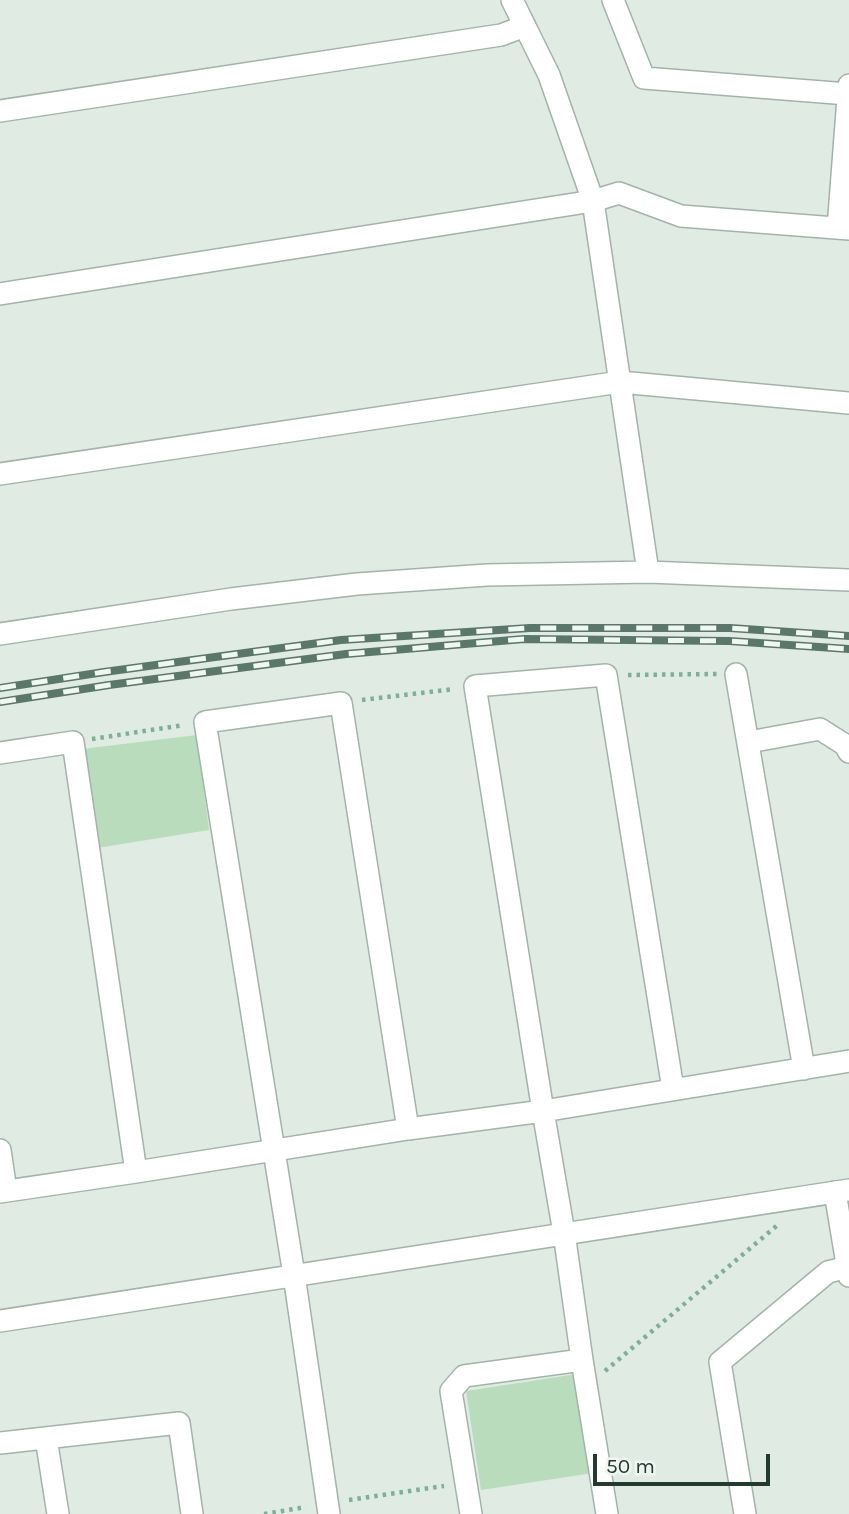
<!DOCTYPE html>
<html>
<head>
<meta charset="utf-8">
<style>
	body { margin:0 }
	#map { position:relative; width:849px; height:1514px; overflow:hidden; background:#e0ebe4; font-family:Karla,sans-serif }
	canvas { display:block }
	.scale { position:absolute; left:593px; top:1454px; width:177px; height:32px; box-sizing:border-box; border:4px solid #213b30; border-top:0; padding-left:9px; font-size:21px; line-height:24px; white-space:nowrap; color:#213b30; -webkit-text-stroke:5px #f0f7f3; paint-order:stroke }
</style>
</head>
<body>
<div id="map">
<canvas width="849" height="1514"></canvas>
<div class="scale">50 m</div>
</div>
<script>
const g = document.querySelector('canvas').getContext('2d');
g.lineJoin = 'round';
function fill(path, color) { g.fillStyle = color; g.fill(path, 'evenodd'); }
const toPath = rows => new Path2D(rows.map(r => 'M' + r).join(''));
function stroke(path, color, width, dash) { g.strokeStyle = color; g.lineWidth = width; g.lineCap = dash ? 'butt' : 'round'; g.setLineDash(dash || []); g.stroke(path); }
fill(toPath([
	[197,735,209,830,97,848,82,749],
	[577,1374,593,1473,481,1490,466,1391]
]), '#b9dcbd');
const minor = toPath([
	[512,0,549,75,593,201,648,572],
	[613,0,644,78,848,94],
	[0,111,501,35,525,26],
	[838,228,849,85],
	[0,294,593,201,619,193,681,216,849,229],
	[0,474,620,382,849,403],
	[0,634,231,599,357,584,487,575,648,572,849,580],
	[736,674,804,1069],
	[749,742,820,729,845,745,849,752],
	[0,753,73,742,136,1172],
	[0,1150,6,1191],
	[0,1192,136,1172,408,1129,543,1111,849,1061],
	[835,1192,849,1276],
	[46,1438,58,1514],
	[0,1443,179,1423,192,1514],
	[329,1514,294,1275,205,722,341,703,408,1129],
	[471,1514,451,1391,464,1376,582,1360],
	[607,1514,582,1360,564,1233,543,1111,475,686,606,675,673,1089],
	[745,1514,720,1362,828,1272,848,1267]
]);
const tertiary = toPath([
	[0,1321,849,1190]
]);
stroke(minor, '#a3b3aa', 24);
stroke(tertiary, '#a3b3aa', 24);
stroke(toPath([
	[628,675,717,674],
	[362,700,454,689],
	[92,739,184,725],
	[605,1371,780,1223],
	[349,1500,444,1486],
	[264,1514,306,1507]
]), '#81ae99', 4.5, [3.5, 5]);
stroke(minor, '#fff', 21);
stroke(tertiary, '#fff', 21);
const rail = toPath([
	[0,688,104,672,341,640,530,628,730,628,849,636],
	[0,702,109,685,346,654,524,639,729,641,849,649]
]);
stroke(rail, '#5b776b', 8);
stroke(rail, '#f0f7f3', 5, [16]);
</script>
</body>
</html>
